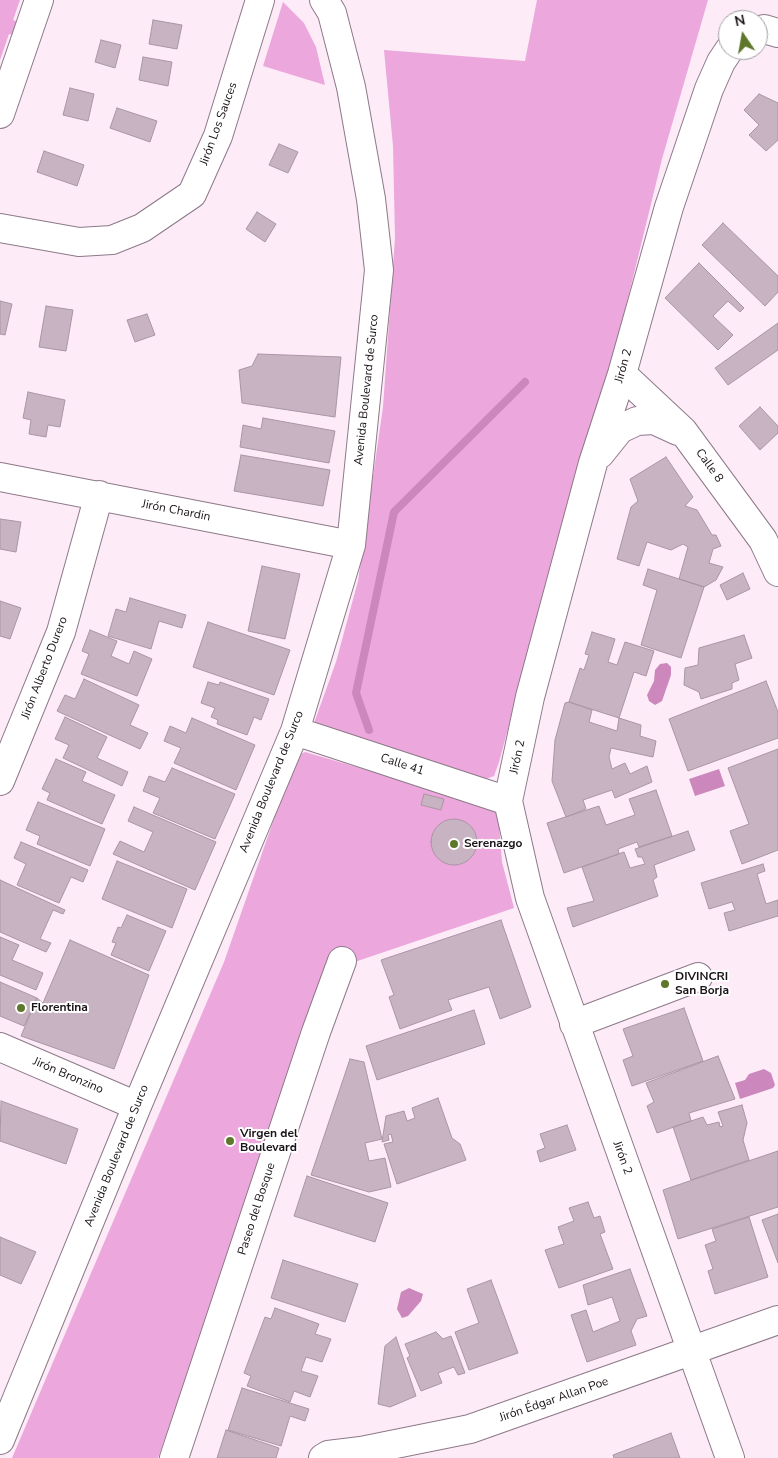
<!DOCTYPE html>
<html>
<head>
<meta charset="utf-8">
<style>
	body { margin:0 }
	#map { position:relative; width:778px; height:1458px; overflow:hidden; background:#fdebf8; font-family:"Nunito Sans",sans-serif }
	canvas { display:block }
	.north { position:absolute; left:718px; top:10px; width:50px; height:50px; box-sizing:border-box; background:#fff; border:1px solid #a3a1a3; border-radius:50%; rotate:348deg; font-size:14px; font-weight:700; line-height:20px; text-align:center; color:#1a1318 }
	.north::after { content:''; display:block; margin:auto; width:18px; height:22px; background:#5e772a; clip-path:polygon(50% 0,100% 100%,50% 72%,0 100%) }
</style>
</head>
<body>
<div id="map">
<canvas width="778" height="1458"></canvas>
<div class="north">N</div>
</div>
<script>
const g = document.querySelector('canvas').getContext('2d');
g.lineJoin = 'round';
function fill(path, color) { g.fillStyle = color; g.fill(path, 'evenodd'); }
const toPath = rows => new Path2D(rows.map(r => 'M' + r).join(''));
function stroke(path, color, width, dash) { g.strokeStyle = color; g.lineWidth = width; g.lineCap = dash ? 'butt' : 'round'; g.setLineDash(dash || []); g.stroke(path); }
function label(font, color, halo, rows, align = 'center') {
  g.font = font + ' "Nunito Sans",sans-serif'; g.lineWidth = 4; g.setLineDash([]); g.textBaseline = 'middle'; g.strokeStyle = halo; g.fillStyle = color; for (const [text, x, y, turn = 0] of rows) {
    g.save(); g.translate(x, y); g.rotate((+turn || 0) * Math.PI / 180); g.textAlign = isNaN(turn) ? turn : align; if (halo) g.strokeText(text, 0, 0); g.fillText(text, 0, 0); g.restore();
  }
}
fill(toPath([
	[0,0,20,0,13,20,22,23,17,36,9,34,0,60],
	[537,0,708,0,662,159,607,384,545,593,499,762,494,776,483,780,313,726,336,662,358,581,383,407,395,238,393,146,384,50,525,61],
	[283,2,304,23,316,47,325,85,263,66],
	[305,752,494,807,501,812,499,824,502,862,514,908,328,971,158,1458,12,1458,224,962,296,756]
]), '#eca7dc');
fill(toPath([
	[667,663,671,667,671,675,662,701,655,705,649,701,647,695,654,681,655,670,660,664],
	[719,769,725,786,695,796,689,779],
	[764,1069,771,1073,775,1085,773,1088,740,1099,735,1083,745,1080,749,1074],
	[409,1288,423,1294,421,1301,408,1316,402,1318,397,1309,401,1292]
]), '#cc87bc');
stroke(toPath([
	[369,730,356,693,394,512,525,382]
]), '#cc87bc', 8);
const building = toPath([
	[153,20,182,25,177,49,149,44,153,20],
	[101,40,121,45,115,68,95,62,101,40],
	[143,57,172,62,168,86,139,80,143,57],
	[70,88,94,94,88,121,63,115,70,88],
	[759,94,778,103,778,140,766,151,749,135,759,125,744,110,759,94],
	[117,108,157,121,150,142,110,128,117,108],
	[279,144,298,152,288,173,269,165,279,144],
	[44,151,84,165,77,186,37,172,44,151],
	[257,212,276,224,265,242,246,229,257,212],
	[723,223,778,276,778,292,765,306,702,245,723,223],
	[699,263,744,308,740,312,728,301,713,316,733,335,718,350,665,298,699,263],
	[0,301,12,304,5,335,0,334,0,301],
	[46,306,73,310,66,351,39,347,46,306],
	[147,314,155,335,135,342,127,320,147,314],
	[778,323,778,350,728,385,715,368,778,323],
	[258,354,341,357,335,417,242,403,239,370,252,366,258,354],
	[28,392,65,400,60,427,48,425,46,437,29,434,31,420,23,418,28,392],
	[760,407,778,426,778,433,760,450,739,426,760,407],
	[263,418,335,431,329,463,240,447,243,425,261,429,263,418],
	[241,455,330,470,323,506,234,491,241,455],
	[666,457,693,497,685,506,697,510,712,535,716,535,721,546,713,549,709,563,723,567,716,580,704,587,679,579,688,547,683,544,671,550,647,542,639,566,617,559,631,507,638,501,630,479,666,457],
	[0,519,21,522,16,552,0,549,0,519],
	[262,566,300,574,285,639,248,631,262,566],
	[648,569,704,587,681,658,641,645,657,590,643,585,648,569],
	[743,573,750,589,727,600,720,585,743,573],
	[130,598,186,615,182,628,159,621,151,649,108,636,116,609,126,612,130,598],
	[0,601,21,608,10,639,0,636,0,601],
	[208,622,290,650,274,695,193,667,208,622],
	[90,630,117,641,111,656,129,664,134,651,152,659,137,696,81,674,89,654,82,651,90,630],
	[592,632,615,639,608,662,617,665,625,642,654,651,646,676,634,672,619,718,569,702,580,668,584,670,589,655,585,654,592,632],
	[744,635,752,658,735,664,739,680,732,683,732,689,701,699,699,692,684,685,685,668,698,665,699,648,744,635],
	[84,679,139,705,130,725,148,733,140,749,57,711,65,695,75,699,84,679],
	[766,681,778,712,778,738,688,771,669,719,766,681],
	[208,682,219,685,220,682,269,699,261,720,254,717,247,735,217,724,218,720,211,717,215,708,201,703,208,682],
	[569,702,592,710,589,722,617,731,619,718,641,725,640,736,656,741,653,757,611,748,609,757,612,769,625,763,630,774,647,766,652,782,615,798,612,790,583,800,586,809,566,817,552,781,555,740,565,703,569,702],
	[65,717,107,737,97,758,128,772,122,786,63,758,69,745,55,739,65,717],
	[192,718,255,745,236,790,174,763,181,748,164,741,170,726,186,733,192,718],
	[778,749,778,850,742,864,730,831,749,824,728,768,778,749],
	[56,759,86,772,82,781,115,795,102,824,47,800,50,793,42,789,56,759],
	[172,768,235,794,215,839,153,813,160,798,143,791,149,776,165,782,172,768],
	[656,790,672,836,639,847,637,842,618,849,619,854,564,873,547,823,599,806,606,825,635,815,629,799,656,790],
	[424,794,444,799,441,810,421,805,424,794],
	[38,802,105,829,90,866,37,844,40,836,26,830,38,802],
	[134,807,216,842,195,890,113,854,120,841,144,852,153,832,128,821,134,807],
	'431 842a23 23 0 1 1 46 0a23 23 0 1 1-46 0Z',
	[688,831,695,850,654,865,657,877,653,880,658,896,573,927,567,908,594,901,582,867,624,852,630,868,645,864,642,857,638,857,635,849,688,831],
	[21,842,88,870,83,882,71,877,59,903,17,885,26,864,14,858,21,842],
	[117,861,187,889,172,928,102,899,117,861],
	[763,864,765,871,757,874,766,904,778,900,778,916,729,931,724,913,735,910,732,902,709,909,701,883,763,864],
	[0,880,65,910,63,914,53,910,40,939,51,943,46,952,0,932,0,880],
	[127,915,166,931,149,971,111,955,116,943,112,942,118,927,121,928,127,915],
	[501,920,531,1007,500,1019,489,987,448,1000,452,1010,400,1029,389,997,394,995,381,960,501,920],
	[0,937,19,945,12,960,43,973,36,990,0,975,0,937],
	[70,940,149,975,114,1069,21,1036,37,998,43,1003,70,940],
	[0,982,37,998,24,1026,0,1016,0,982],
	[684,1008,703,1061,632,1086,623,1060,633,1056,623,1029,684,1008],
	[474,1010,485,1044,377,1080,366,1046,474,1010],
	[718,1056,735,1099,689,1113,691,1121,657,1133,647,1106,654,1102,646,1083,718,1056],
	[350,1059,364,1062,382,1139,365,1143,369,1161,385,1158,391,1187,369,1192,311,1175,350,1059],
	[438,1098,452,1138,460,1144,466,1160,397,1184,384,1144,393,1142,391,1134,388,1135,389,1140,382,1142,386,1116,404,1111,407,1121,415,1118,412,1108,438,1098],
	[1,1101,78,1129,66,1164,0,1141,1,1101],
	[742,1105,747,1123,743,1140,749,1160,691,1180,673,1127,703,1117,707,1125,719,1122,720,1127,723,1126,718,1112,742,1105],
	[567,1125,576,1150,540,1162,537,1151,545,1148,540,1134,567,1125],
	[778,1151,778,1207,678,1239,663,1190,778,1151],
	[307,1176,388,1203,375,1242,294,1216,307,1176],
	[588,1202,594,1218,600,1216,605,1232,600,1234,613,1269,559,1288,545,1250,564,1244,558,1227,574,1221,569,1208,588,1202],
	[778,1214,778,1263,762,1220,778,1214],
	[749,1217,768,1277,715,1294,708,1271,713,1269,705,1245,716,1241,712,1229,749,1217],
	[0,1237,36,1252,21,1284,0,1275,0,1237],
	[283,1260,358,1284,345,1322,271,1298,283,1260],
	[630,1269,647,1316,637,1319,631,1331,636,1345,587,1362,571,1315,586,1310,593,1332,620,1321,612,1297,588,1305,583,1285,630,1269],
	[491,1280,518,1353,469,1370,455,1332,479,1323,467,1289,491,1280],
	[275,1308,319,1324,315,1334,331,1339,322,1362,306,1357,301,1371,318,1376,310,1397,294,1391,290,1402,247,1386,251,1376,244,1373,265,1317,271,1319,275,1308],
	[436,1332,443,1339,451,1336,465,1373,458,1375,454,1367,438,1373,442,1383,421,1391,407,1358,410,1356,405,1344,436,1332],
	[396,1337,416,1396,390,1407,378,1404,385,1346,396,1337],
	[242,1388,309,1409,305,1421,290,1416,281,1446,228,1430,242,1388],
	[226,1430,279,1448,276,1458,217,1458,226,1430],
	[671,1433,680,1458,614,1458,613,1455,671,1433]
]);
fill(building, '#c8b3c3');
stroke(building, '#aa95a4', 1);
const minor = toPath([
	[758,31,764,29,778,33],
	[729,50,721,62,709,89,669,207,622,374,593,463,530,697,508,801,530,898,730,1458],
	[0,114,39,0],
	[0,228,79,242,112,240,142,228,192,194,218,136,260,0],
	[622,374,683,431,763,540,778,572],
	[600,454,620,429,637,421,654,420,678,431],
	[0,477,351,545],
	[295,731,508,801],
	[0,781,61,632,99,495],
	[574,1024,698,977],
	[0,1047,137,1106],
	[0,1440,137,1106,295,731,351,545,379,270,371,199,351,87,332,13,324,0],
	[174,1458,316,1032,342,961],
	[323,1458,328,1455,361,1451,470,1429,778,1320]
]);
stroke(minor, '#8d7988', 30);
stroke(minor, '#fff', 28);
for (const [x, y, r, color] of [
	[454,844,5,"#5e772a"],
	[665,984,5,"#5e772a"],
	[21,1008,5,"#5e772a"],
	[230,1141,5,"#5e772a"]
]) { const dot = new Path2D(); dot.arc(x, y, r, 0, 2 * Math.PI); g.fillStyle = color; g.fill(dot); stroke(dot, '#fff', 2); }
label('12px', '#1a1318', '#fff', [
	["Jirón Los Sauces",219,124,-70],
	["Jirón 2",624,366,-74],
	["Avenida Boulevard de Surco",367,390,-84],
	["Calle 8",709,466,54],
	["Jirón Chardin",176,511,11],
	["Jirón Alberto Durero",45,668,-69],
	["Jirón 2",518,757,-78],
	["Calle 41",402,765,18],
	["Avenida Boulevard de Surco",272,782,-68],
	["Jirón Bronzino",68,1076,23],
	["Avenida Boulevard de Surco",117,1156,-68],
	["Jirón 2",622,1158,70],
	["Paseo del Bosque",257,1209,-72],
	["Jirón Édgar Allan Poe",554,1400,-19]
]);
label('bold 12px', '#1a1318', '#fff', [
	["Serenazgo",464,844],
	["DIVINCRI",675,977],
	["San Borja",675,991],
	["Florentina",31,1008],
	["Virgen del",240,1134],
	["Boulevard",240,1148]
], 'left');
</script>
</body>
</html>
